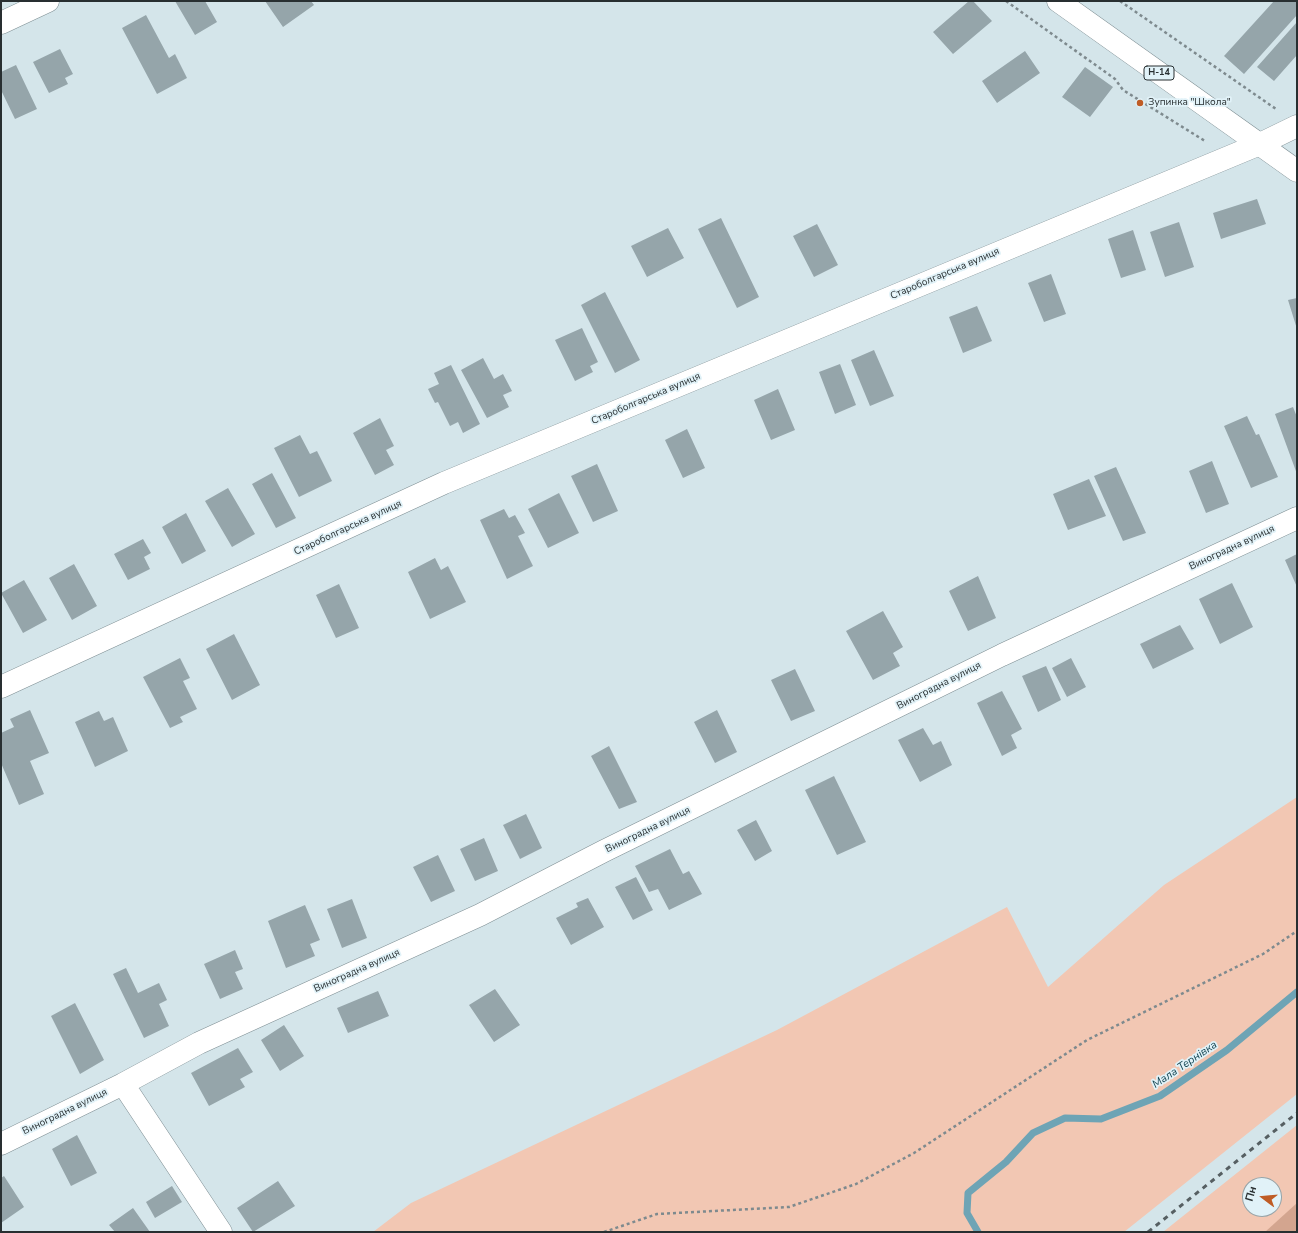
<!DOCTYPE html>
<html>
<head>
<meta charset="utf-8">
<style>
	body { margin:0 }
	#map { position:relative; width:1298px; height:1233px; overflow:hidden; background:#d4e5ea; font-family:"Nunito Sans",sans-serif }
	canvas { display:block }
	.frame { position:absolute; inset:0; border:2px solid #282f31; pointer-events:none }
	.north { position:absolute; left:1242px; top:1177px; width:40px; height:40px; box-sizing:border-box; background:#e1f2f8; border:1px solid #97a4a8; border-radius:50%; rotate:286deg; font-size:11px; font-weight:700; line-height:16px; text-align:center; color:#282f31 }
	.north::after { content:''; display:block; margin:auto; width:14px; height:18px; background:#bf5c25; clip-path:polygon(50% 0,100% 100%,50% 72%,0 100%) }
</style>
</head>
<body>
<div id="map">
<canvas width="1298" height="1233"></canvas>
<div class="frame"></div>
<div class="north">Пн</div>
</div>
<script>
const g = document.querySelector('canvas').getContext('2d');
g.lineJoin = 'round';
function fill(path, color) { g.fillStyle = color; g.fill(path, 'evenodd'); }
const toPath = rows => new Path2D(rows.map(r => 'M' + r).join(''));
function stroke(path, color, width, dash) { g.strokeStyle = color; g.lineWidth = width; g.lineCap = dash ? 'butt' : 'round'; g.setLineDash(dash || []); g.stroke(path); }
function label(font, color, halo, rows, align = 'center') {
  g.font = font + ' "Nunito Sans",sans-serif'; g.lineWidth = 3.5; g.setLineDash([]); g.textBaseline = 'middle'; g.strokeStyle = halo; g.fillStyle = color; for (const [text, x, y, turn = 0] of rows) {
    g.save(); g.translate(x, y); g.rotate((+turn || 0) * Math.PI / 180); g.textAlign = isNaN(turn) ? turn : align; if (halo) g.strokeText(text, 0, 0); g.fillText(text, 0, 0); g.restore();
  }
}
fill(toPath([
	[1297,797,1297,1094,1124,1232,373,1232,411,1203,777,1030,1007,907,1048,987,1164,885],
	[1297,1125,1297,1232,1163,1232],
	[1250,1185,1274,1185,1274,1209,1250,1209]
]), '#f2c7b3');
fill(toPath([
	[1297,1203,1297,1232,1265,1232]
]), '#d3a58f');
stroke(toPath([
	[978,1232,967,1213,968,1193,1006,1162,1033,1133,1065,1118,1101,1119,1160,1096,1227,1050,1297,992]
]), '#6ea4b5', 7);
fill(toPath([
	[175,1,205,1,217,22,195,35],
	[265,1,311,1,314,5,283,27],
	[969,1,973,1,992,21,953,54,933,32],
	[1274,1,1297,1,1297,15,1244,74,1224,56],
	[146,15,169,58,175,54,187,78,157,94,122,28],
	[1297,22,1297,55,1274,81,1257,67],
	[60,49,73,74,65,78,68,84,49,93,33,62],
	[1025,51,1040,73,997,103,982,81],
	[16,65,37,109,15,119,1,90,1,72],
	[1085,67,1113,87,1090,117,1062,97],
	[1257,199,1266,224,1221,239,1213,213],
	[721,218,759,297,737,308,698,229],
	[1179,222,1194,267,1165,277,1150,232],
	[817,224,838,265,814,277,793,236],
	[668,228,684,258,647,277,631,246],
	[1133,230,1146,270,1121,278,1108,239],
	[1051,274,1066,314,1044,322,1028,283],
	[605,292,640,360,615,373,581,305],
	[1297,298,1297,329,1288,300],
	[977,306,992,341,963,353,949,317],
	[582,328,598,362,590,366,593,372,575,381,555,340],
	[874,350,894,396,870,406,851,360],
	[483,358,494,379,503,374,512,391,503,395,509,407,487,418,461,370],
	[840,364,856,405,835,414,819,372],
	[451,365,480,424,463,433,458,422,450,426,438,402,435,403,428,389,439,384,434,373],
	[778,389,795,430,771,440,754,400],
	[1293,407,1297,417,1297,474,1275,414],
	[1247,416,1256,435,1259,434,1278,477,1251,488,1224,426],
	[380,418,394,446,386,450,394,465,375,475,353,433],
	[687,429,705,468,683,478,665,440],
	[300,435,310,454,317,451,332,481,299,497,274,448],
	[1212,461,1229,504,1206,513,1189,471],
	[597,464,618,511,593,522,571,476],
	[1116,467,1146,533,1123,541,1094,476],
	[272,473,296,518,276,528,252,484],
	[1089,479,1106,516,1068,530,1053,494],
	[228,488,255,534,232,547,205,501],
	[559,493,579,533,548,548,528,509],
	[504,509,509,518,515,515,525,533,518,536,533,566,507,579,480,520],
	[186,513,206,551,182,564,162,527],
	[143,539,151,553,144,557,150,569,128,580,114,554],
	[1297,554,1297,587,1285,560],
	[435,558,441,570,448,566,466,602,430,619,408,572],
	[74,564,97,606,72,620,49,578],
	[978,576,996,618,968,631,949,591],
	[24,580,47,620,23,633,1,593],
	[1232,583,1253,627,1220,644,1199,599],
	[339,584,359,628,336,638,316,595],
	[883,611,903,647,893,653,900,666,873,680,846,631],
	[1180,625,1194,649,1153,669,1140,644],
	[234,634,260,685,232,700,206,649],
	[180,658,190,678,183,681,197,709,180,717,183,722,170,728,143,677],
	[1071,658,1086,687,1067,697,1052,668],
	[1046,666,1061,700,1038,712,1022,676],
	[795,669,815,711,791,721,771,680],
	[1002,691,1022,729,1011,735,1017,748,1002,756,977,703],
	[30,710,49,753,30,761,44,794,19,805,1,763,1,733,14,727,10,719],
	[717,710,737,752,715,763,694,722],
	[99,711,104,721,113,717,128,751,95,767,75,722],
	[923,728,933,745,941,741,952,765,920,782,898,740],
	[609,746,637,802,619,809,591,756],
	[834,776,866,842,837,855,805,790],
	[526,814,542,848,520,859,503,825],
	[756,820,772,851,755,861,737,830],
	[484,838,498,871,475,881,460,849],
	[670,849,683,874,689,871,702,894,669,910,658,889,649,892,635,866],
	[438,855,455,891,431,902,413,867],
	[636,877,653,910,633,920,615,887],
	[588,898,604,927,571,945,556,918,578,907,576,903],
	[352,899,367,938,342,948,327,909],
	[305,905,320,940,310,944,315,956,286,968,268,921],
	[235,950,243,969,235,972,243,989,220,999,204,964],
	[126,968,138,993,159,983,167,1000,159,1004,169,1026,144,1038,113,974],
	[495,989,520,1025,494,1042,469,1005],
	[378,991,389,1016,348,1033,337,1008],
	[75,1003,104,1060,80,1074,51,1016],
	[284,1025,304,1056,280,1071,261,1040],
	[238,1048,253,1072,240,1079,245,1087,209,1106,191,1073],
	[77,1135,97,1173,71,1186,52,1149],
	[4,1176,24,1207,1,1223,1,1178],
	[278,1181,295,1206,253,1232,237,1208],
	[172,1186,182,1202,155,1218,146,1202],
	[133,1208,150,1232,115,1232,109,1225]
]), '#95a5aa');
const minor = toPath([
	[1,23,48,1],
	[1,687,444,483,1260,144,1297,126],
	[123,1084,221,1232],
	[1,1144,123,1084,199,1043,480,915,604,851,1002,655,1297,518]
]);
const major = toPath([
	[1058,1,1297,171]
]);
stroke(minor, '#7e8e93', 23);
stroke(major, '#7e8e93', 23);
stroke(toPath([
	[1006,1,1115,79,1123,90,1205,141],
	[1120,1,1276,109],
	[604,1232,657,1214,789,1207,856,1184,914,1153,1087,1040,1263,954,1297,931]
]), '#7e8a8e', 2.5, [3, 3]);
stroke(minor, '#fff', 22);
stroke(major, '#fff', 22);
stroke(toPath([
	[1148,1232,1297,1113]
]), '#565f62', 3, [5, 5]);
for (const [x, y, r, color] of [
	[1140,103,4,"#bf5c25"]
]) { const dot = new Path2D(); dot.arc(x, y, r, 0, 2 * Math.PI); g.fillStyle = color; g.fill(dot); stroke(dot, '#e1f2f8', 1.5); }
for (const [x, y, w] of [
	[1159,73,30]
]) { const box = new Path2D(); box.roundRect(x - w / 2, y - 7, w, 14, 3); g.fillStyle = '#e1f2f8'; g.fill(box); stroke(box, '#282f31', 1); }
label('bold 9px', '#282f31', null, [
	["Н-14",1159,73]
]);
label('10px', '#282f31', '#e1f2f8', [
	["Зупинка \"Школа\"",1148,103]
], 'left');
label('10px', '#282f31', '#e1f2f8', [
	["Староболгарська вулиця",945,274,-23],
	["Староболгарська вулиця",646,399,-23],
	["Староболгарська вулиця",348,528,-25],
	["Виноградна вулиця",1232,548,-25],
	["Виноградна вулиця",939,686,-27],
	["Виноградна вулиця",648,830,-26],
	["Виноградна вулиця",357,971,-24],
	["Виноградна вулиця",65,1112,-26]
]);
label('italic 11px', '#0d3f4c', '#e1f2f8', [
	["Мала Тернівка",1185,1065,-34]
]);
</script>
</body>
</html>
